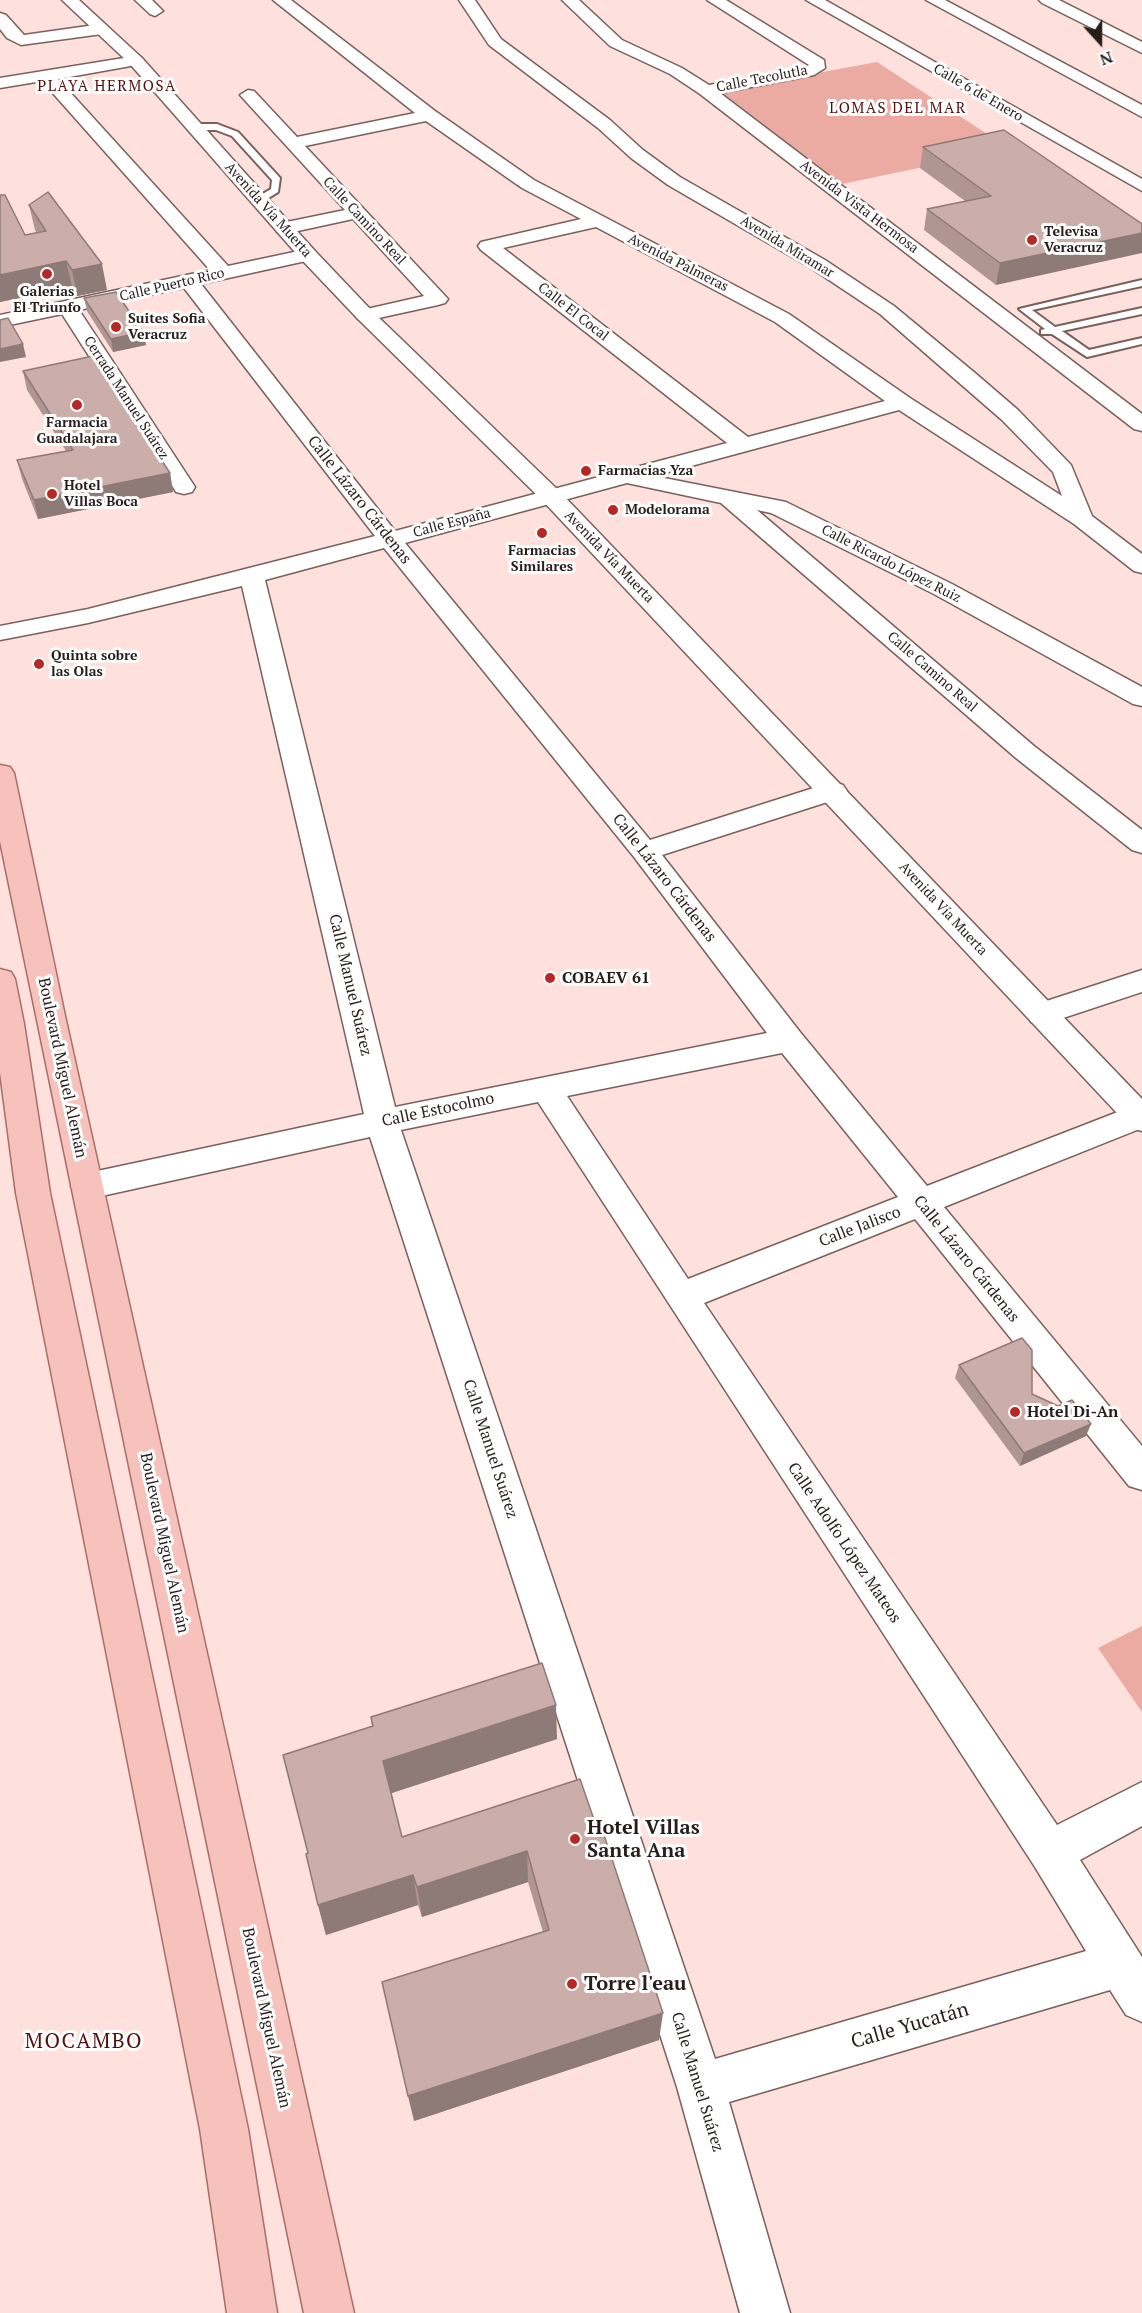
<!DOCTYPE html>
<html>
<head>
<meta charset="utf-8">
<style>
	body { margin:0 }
	#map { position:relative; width:1142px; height:2313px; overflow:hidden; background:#fee0dc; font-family:"PT Serif",serif }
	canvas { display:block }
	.north { position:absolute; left:1070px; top:12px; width:60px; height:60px; -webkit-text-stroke:4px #fff; paint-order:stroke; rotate:159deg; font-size:16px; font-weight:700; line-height:24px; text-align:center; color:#271d1b }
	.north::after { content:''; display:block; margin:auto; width:21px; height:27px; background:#271d1b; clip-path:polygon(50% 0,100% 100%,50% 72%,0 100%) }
</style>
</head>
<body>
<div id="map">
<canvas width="1142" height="2313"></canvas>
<div class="north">N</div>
</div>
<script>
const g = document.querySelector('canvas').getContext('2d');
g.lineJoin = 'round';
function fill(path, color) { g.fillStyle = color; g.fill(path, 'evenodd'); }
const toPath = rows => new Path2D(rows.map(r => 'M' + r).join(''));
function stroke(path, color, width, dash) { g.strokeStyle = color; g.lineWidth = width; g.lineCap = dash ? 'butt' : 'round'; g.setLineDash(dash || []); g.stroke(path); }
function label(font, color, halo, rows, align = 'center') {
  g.font = font + ' "PT Serif",serif'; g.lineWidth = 6; g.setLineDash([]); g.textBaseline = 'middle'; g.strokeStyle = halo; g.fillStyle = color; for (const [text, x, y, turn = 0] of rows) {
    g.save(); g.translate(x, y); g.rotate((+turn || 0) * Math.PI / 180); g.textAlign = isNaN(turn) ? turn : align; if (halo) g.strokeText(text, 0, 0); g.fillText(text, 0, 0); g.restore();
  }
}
fill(toPath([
	[877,62,1010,149,842,184,720,91],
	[1142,1626,1142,1712,1098,1648]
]), '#ebaaa2');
const service = toPath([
	[217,124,238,132,280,178,278,192,262,202,256,202,256,198,271,189,272,180,232,136,216,130,195,130,191,127,195,124,217,124],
	[1142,280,1142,286,1032,310,1055,327,1142,308,1142,314,1062,331,1089,350,1142,338,1142,344,1087,357,1052,334,1041,334,1041,330,1045,329,1019,309,1142,280]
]);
const minor = toPath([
	[135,0,152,0,163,11,155,16,150,14,135,0],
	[273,0,291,0,435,111,534,180,789,314,910,398,1062,496,1053,472,1002,420,880,314,811,268,668,185,631,158,598,128,489,45,459,0,475,0,501,39,610,120,643,150,680,177,825,260,894,306,975,373,1018,410,1071,465,1092,516,1142,554,1142,573,1134,571,1074,524,899,410,654,476,786,502,952,584,1142,687,1142,706,1133,704,934,594,771,513,757,510,1034,746,1142,830,1142,853,1132,850,1016,758,721,503,627,483,405,543,650,840,823,785,833,782,843,785,847,791,843,797,662,855,800,1032,927,1186,1128,1108,1142,1105,1142,1128,944,1207,1142,1446,1142,1490,1129,1486,915,1219,704,1303,1057,1825,1142,1782,1142,1826,1080,1860,1142,1957,1142,2022,1126,2015,1110,1990,729,2102,790,2313,740,2313,677,2087,370,1137,88,1199,76,1195,71,1186,76,1177,88,1173,364,1114,242,586,88,623,0,640,0,626,88,609,375,536,184,288,79,310,195,487,192,492,184,494,176,492,173,487,62,314,0,327,0,315,210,270,42,81,0,88,0,78,136,56,142,58,144,61,142,64,58,79,228,266,308,249,315,251,318,255,315,259,201,284,395,531,727,443,481,250,478,246,481,242,581,219,522,188,426,121,305,146,448,299,445,303,438,305,365,321,358,319,355,315,358,311,424,296,353,219,284,234,277,232,275,228,277,224,345,210,240,95,248,90,254,91,297,137,415,113,273,0],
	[596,227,775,322,885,401,748,437,503,248,596,227],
	[384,548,634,857,767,1033,395,1107,265,580,384,548],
	[782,1053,898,1197,688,1279,567,1096,782,1053],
	[538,1102,1035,1867,1086,1951,715,2059,401,1130,538,1102],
	[562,0,579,0,622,40,682,68,709,85,804,68,809,65,707,0,726,0,824,60,825,68,814,75,720,93,1142,414,1142,431,1134,429,700,94,670,74,610,46,562,0],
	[806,0,825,0,1142,179,1142,191,806,0],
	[926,0,945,0,1142,105,1142,117,926,0],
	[1039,0,1059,0,1142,42,1142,53,1042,3,1039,0],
	[0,13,6,15,24,35,102,24,110,29,102,34,21,45,7,38,0,29,0,13],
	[1142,970,1142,992,1042,1025,1031,1022,1027,1014,1031,1006,1142,970]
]);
const tertiary = toPath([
	[62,0,79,0,142,58,315,251,372,311,559,491,1142,1099,1142,1131,1131,1128,543,501,358,319,301,259,130,64,62,0]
]);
const primary = toPath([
	[0,765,10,767,14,773,65,1016,354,2313,304,2313,0,841,0,765],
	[0,969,11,972,15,979,24,1024,50,1193,248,2129,277,2313,227,2313,200,2129,16,1193,0,1072,0,969]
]);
stroke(service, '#79605c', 4);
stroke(minor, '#79605c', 3);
stroke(tertiary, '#79605c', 3);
stroke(primary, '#aa6e66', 3);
fill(service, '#fff');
fill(minor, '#fff');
fill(tertiary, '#fff');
fill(primary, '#f6c2bb');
fill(toPath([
	[923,147,1142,224,996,285,924,230,927,209,965,201,920,168],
	[0,195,25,235,37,233,35,230,29,205,107,290,77,296,72,287,0,302],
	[84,298,143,332,146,345,113,352,87,311],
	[23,371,170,473,173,492,38,519,22,479,17,460,66,451,27,390],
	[959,1365,1032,1394,1086,1436,1020,1466,955,1378],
	[371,1717,557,1739,391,1793,402,1837,580,1779,659,2040,414,2121,543,1932,528,1882,422,1917,418,1905,326,1935,318,1905,308,1853,372,1726]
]), '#af9692');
fill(toPath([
	[1142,233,1142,253,996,285,1000,263],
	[66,261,72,287,0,302,0,275],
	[102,264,107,290,77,296,72,270],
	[143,332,146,345,113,352,111,339],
	[23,344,26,357,0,362,0,349],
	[170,473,173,492,38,519,34,500],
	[1091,1424,1086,1436,1020,1466,1024,1453],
	[556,1705,557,1739,389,1794,383,1761],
	[527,1851,528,1882,422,1917,417,1887],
	[413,1875,418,1905,326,1935,318,1905],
	[663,2013,659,2040,414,2121,408,2096]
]), '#8e7a77');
const building = toPath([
	[1004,130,1142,224,1142,233,1000,263,927,209,991,196,923,147,1004,130],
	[48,192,102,264,72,270,66,261,0,275,0,195,5,195,25,235,46,231,29,205,48,192],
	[116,292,143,332,111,339,84,298,116,292],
	[8,318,23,344,0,349,0,320,8,318],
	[93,356,170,473,34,500,17,460,73,450,23,371,93,356],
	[1022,1338,1032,1350,1032,1394,1058,1406,1072,1400,1091,1424,1024,1453,959,1365,1022,1338],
	[542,1663,556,1705,383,1761,402,1837,580,1779,600,1837,604,1835,663,2013,408,2096,382,1982,549,1930,527,1851,417,1887,413,1875,318,1905,306,1854,308,1853,283,1755,373,1726,371,1717,542,1663]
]);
fill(building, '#cbaeaa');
stroke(building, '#8e7a77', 1.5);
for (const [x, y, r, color] of [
	[1032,240,6,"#b62725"],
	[47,274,6,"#b62725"],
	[116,327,6,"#b62725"],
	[77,405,6,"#b62725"],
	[586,471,6,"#b62725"],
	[52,494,6,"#b62725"],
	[613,510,6,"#b62725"],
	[542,533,6,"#b62725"],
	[39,664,6,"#b62725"],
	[550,978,6,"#b62725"],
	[1015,1412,6,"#b62725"],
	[575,1839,6,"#b62725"],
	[572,1984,6,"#b62725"]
]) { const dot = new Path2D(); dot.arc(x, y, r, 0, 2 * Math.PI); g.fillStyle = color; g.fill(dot); stroke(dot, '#fff', 2); }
label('14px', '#271d1b', '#fff', [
	["Calle Tecolutla",762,79,-11],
	["Calle 6 de Enero",978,93,30],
	["Avenida Vista Hermosa",859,207,37],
	["Avenida Vía Muerta",268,210,48],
	["Calle Camino Real",364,221,47],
	["Avenida Miramar",787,247,31],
	["Avenida Palmeras",678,263,27],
	["Calle Puerto Rico",172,285,-13],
	["Calle El Cocal",573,312,38],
	["Cerrada Manuel Suárez",126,398,57],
	["Calle España",452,523,-15],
	["Avenida Vía Muerta",609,557,46],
	["Calle Ricardo López Ruiz",891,564,27],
	["Calle Camino Real",932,672,41],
	["Avenida Vía Muerta",943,909,47]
]);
label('bold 14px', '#271d1b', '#fff', [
	["Televisa",1044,232],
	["Veracruz",1044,248],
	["Galerias",47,292,"center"],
	["El Triunfo",47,308,"center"],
	["Suites Sofia",128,319],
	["Veracruz",128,335],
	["Farmacia",77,423,"center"],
	["Guadalajara",77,439,"center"],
	["Farmacias Yza",598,471],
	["Hotel",64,486],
	["Villas Boca",64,502],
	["Modelorama",625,510],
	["Farmacias",542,551,"center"],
	["Similares",542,567,"center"],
	["Quinta sobre",51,656],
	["las Olas",51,672]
], 'left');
g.letterSpacing = '1.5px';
label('15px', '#54100e', '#fff', [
	["PLAYA HERMOSA",107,87],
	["LOMAS DEL MAR",898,109]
]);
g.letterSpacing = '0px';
label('16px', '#271d1b', '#fff', [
	["Calle Lázaro Cárdenas",359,500,52],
	["Calle Lázaro Cárdenas",664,878,52],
	["Calle Manuel Suárez",350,985,77],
	["Boulevard Miguel Alemán",62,1068,78],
	["Calle Estocolmo",438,1110,-12],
	["Calle Jalisco",860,1227,-21],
	["Calle Lázaro Cárdenas",966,1259,51],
	["Calle Manuel Suárez",490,1449,72],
	["Boulevard Miguel Alemán",164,1543,78],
	["Calle Adolfo López Mateos",844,1543,56],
	["Boulevard Miguel Alemán",266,2018,78],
	["Calle Manuel Suárez",697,2082,73]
]);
label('bold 16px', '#271d1b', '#fff', [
	["COBAEV 61",562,978],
	["Hotel Di-An",1027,1412]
], 'left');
label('bold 20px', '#271d1b', '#fff', [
	["Hotel Villas",587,1828],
	["Santa Ana",587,1851],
	["Torre l'eau",584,1984]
], 'left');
label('20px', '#271d1b', '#fff', [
	["Calle Yucatán",910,2026,-16]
]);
g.letterSpacing = '1.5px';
label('21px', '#54100e', '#fff', [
	["MOCAMBO",84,2042]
]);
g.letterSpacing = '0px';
</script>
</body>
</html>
